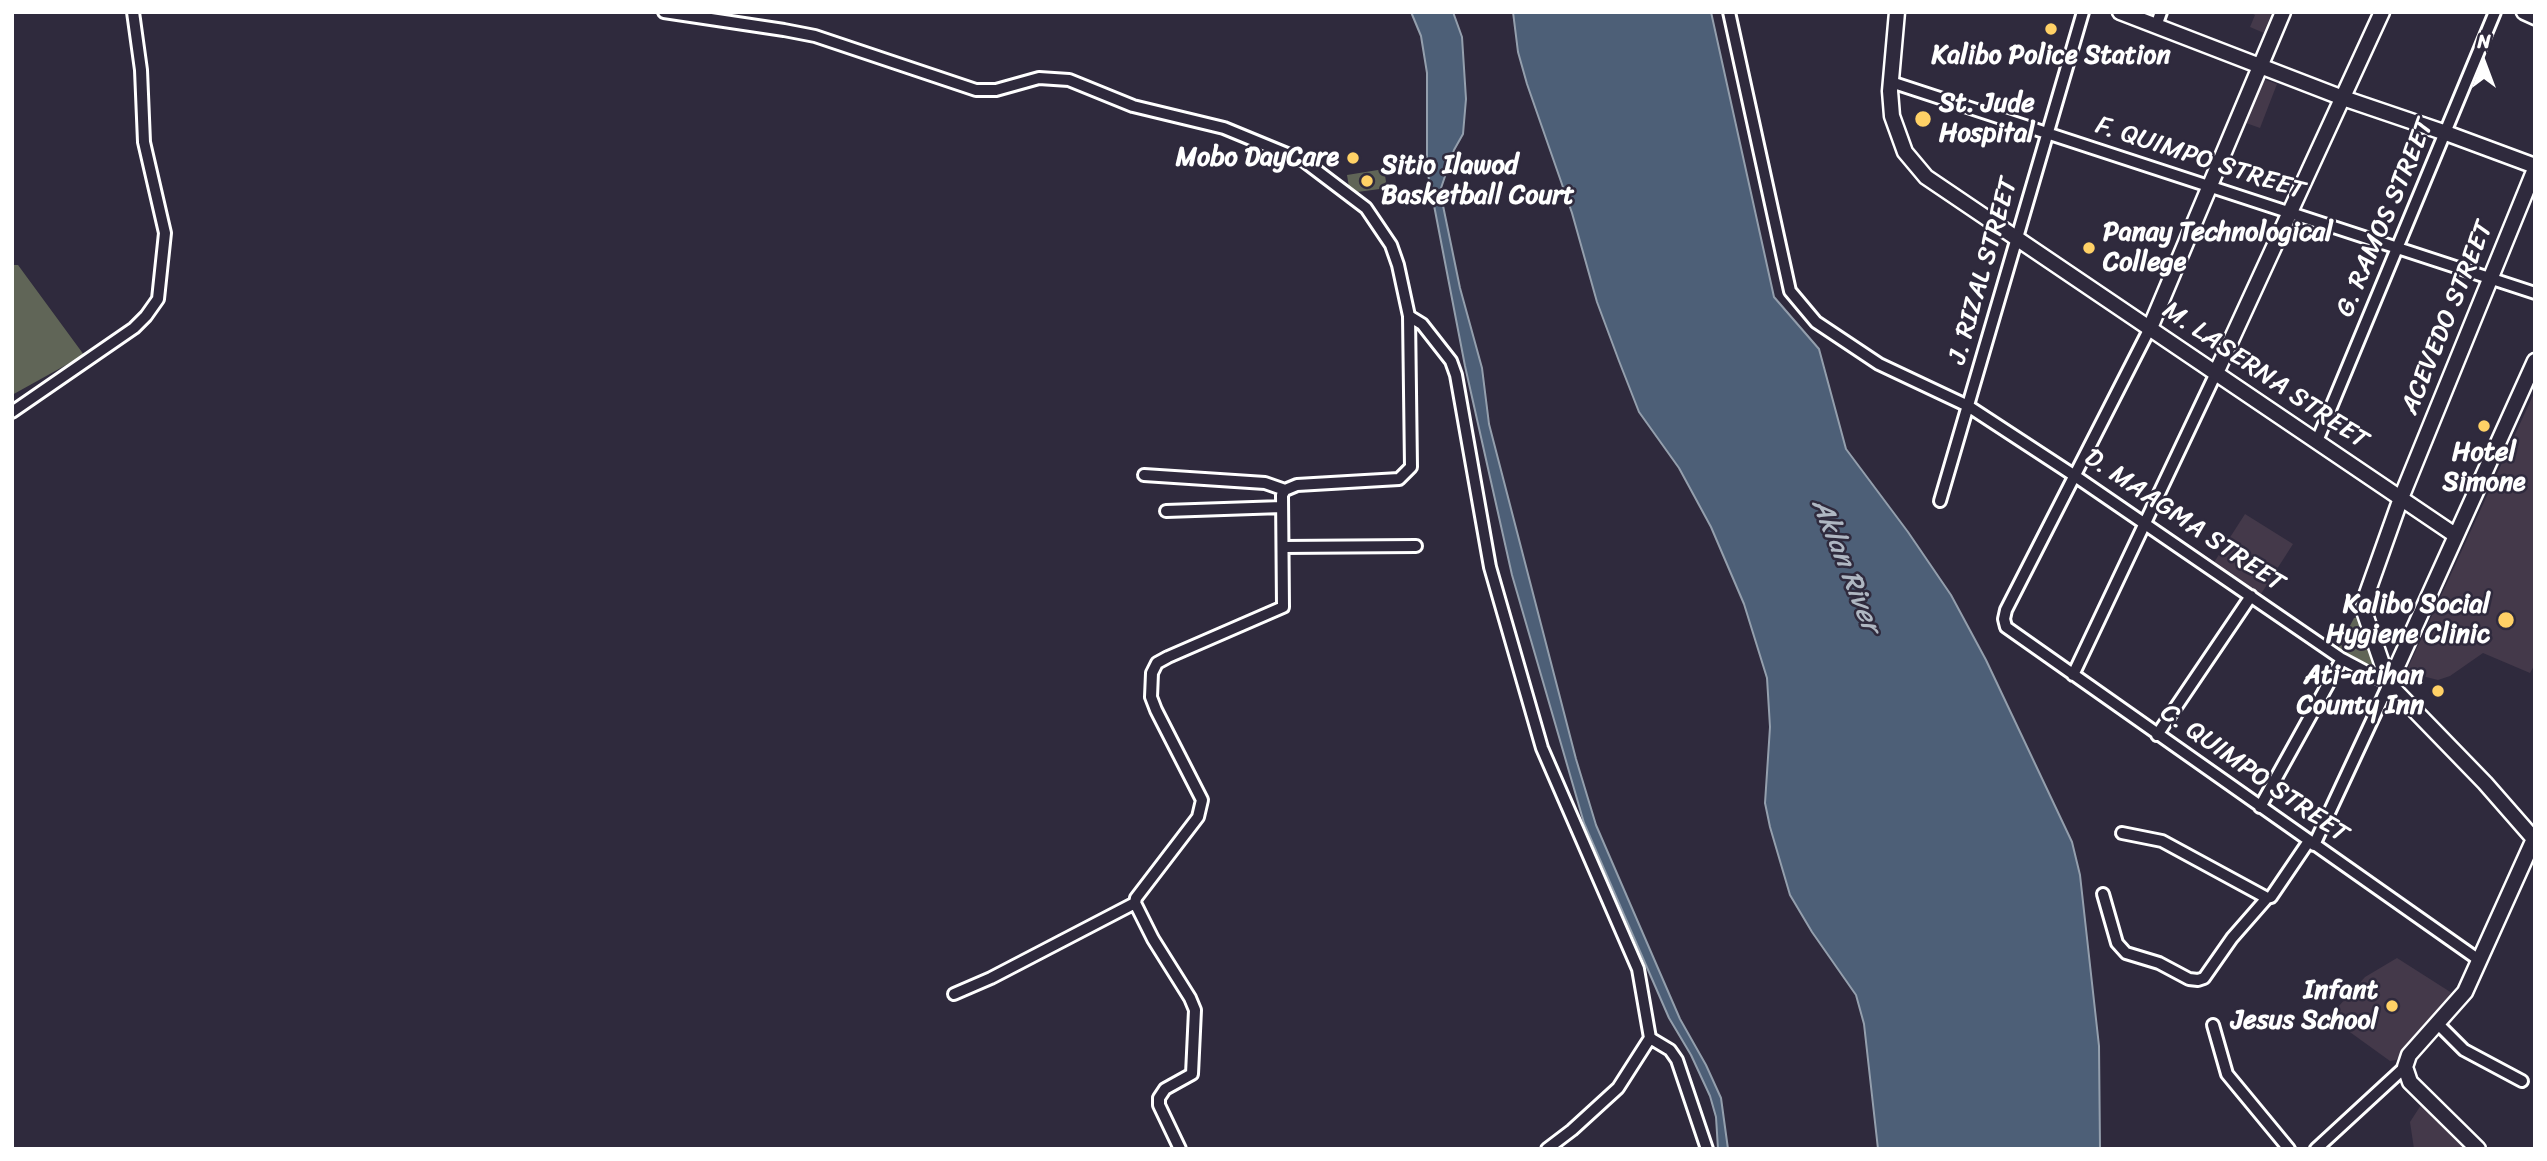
<!DOCTYPE html>
<html>
<head>
<meta charset="utf-8">
<style>
	body { margin:0 }
	#map { position:relative; width:2547px; height:1161px; overflow:hidden; background:#2f2a3d; font-family:Sriracha,sans-serif }
	canvas { display:block }
	.frame { position:absolute; inset:0; border:14px solid #fff; pointer-events:none }
	.north { position:absolute; left:2449px; top:28px; width:70px; height:70px; -webkit-text-stroke:5px #2f2a3d; paint-order:stroke; rotate:0deg; font-size:19px; font-weight:700; line-height:28px; text-align:center; color:#fff }
	.north::after { content:''; display:block; margin:auto; width:24px; height:32px; background:#fff; clip-path:polygon(50% 0,100% 100%,50% 72%,0 100%) }
</style>
</head>
<body>
<div id="map">
<canvas width="2547" height="1161"></canvas>
<div class="frame"></div>
<div class="north">N</div>
</div>
<script>
const g = document.querySelector('canvas').getContext('2d');
g.lineJoin = 'round';
function fill(path, color) { g.fillStyle = color; g.fill(path, 'evenodd'); }
const toPath = rows => new Path2D(rows.map(r => 'M' + r).join(''));
function stroke(path, color, width, dash) { g.strokeStyle = color; g.lineWidth = width; g.lineCap = dash ? 'butt' : 'round'; g.setLineDash(dash || []); g.stroke(path); }
function label(font, color, halo, rows, align = 'center') {
  g.font = font + ' Sriracha,sans-serif'; g.lineWidth = 5; g.setLineDash([]); g.textBaseline = 'middle'; g.strokeStyle = halo; g.fillStyle = color; for (const [text, x, y, turn = 0] of rows) {
    g.save(); g.translate(x, y); g.rotate((+turn || 0) * Math.PI / 180); g.textAlign = isNaN(turn) ? turn : align; if (halo) g.strokeText(text, 0, 0); g.fillText(text, 0, 0); g.restore();
  }
}
fill(toPath([
	[2249,12,2272,12,2264,33,2250,27,2255,15],
	[2263,79,2277,84,2260,128,2246,123],
	[2535,391,2535,664,2530,673,2483,653,2450,676,2438,680,2406,672],
	[2245,514,2293,544,2261,594,2213,564],
	[2397,958,2455,995,2396,1060,2390,1061,2329,1017,2365,977],
	[2421,1105,2466,1149,2414,1149,2410,1122]
]), '#44394a');
fill(toPath([
	[1384,169,1387,188,1350,193,1347,175],
	[12,265,18,265,84,355,12,395],
	[2358,617,2376,665,2372,667,2338,649,2354,618]
]), '#606557');
const water = toPath([
	[1411,12,1453,12,1462,37,1466,99,1463,134,1454,150,1440,191,1460,288,1482,368,1489,424,1576,759,1596,825,1680,1019,1706,1065,1721,1098,1728,1149,1718,1149,1716,1117,1710,1096,1691,1055,1669,1018,1584,823,1512,575,1465,366,1427,169,1427,73,1421,36,1411,12],
	[1513,12,1711,12,1774,297,1819,349,1846,449,1908,532,1951,595,1986,660,2072,842,2080,875,2099,1046,2100,1149,1878,1149,1864,1024,1856,995,1812,932,1790,895,1770,827,1765,803,1770,727,1767,678,1744,604,1711,527,1679,468,1639,412,1619,361,1597,302,1572,213,1527,84,1518,52,1513,12]
]);
fill(water, '#4d5f77');
stroke(water, '#949fad', 2);
const street = toPath([
	[664,12,784,30,815,36,976,90,996,90,1039,78,1069,80,1133,106,1224,128,1304,161,1366,208,1391,245,1398,265,1409,316,1411,467,1399,479,1297,485,1285,490,1282,495,1283,607,1168,657,1157,663,1152,673,1151,697,1156,710,1202,800,1198,817,1136,898,1135,903,1153,939,1190,998,1195,1010,1192,1074,1165,1089,1159,1098,1159,1105,1180,1149],
	[1729,12,1790,291,1816,322,1879,364,1968,406,2075,476,2342,659,2389,684,2314,845],
	[2156,26,2161,12],
	[1891,82,2535,293],
	[1409,316,1422,324,1451,361,1456,375,1490,567,1542,748,1638,969,1650,1038,1618,1088,1572,1130,1547,1149],
	[2150,328,2006,610,2004,619,2006,627,2479,960],
	[12,412,134,328,146,316,158,299,165,233,144,142,141,70,133,12],
	[2317,441,2495,12],
	[1144,475,1265,483,1285,490],
	[1940,501,2083,12],
	[1166,511,1282,507],
	[1283,547,1416,546],
	[2073,675,2216,373],
	[2157,735,2251,596],
	[2260,807,2342,659],
	[2122,833,2162,841,2267,898,2271,897,2309,841],
	[2103,894,2117,943,2126,953,2159,963,2189,979,2198,980,2204,978,2232,938,2267,898],
	[954,994,991,978,1135,903],
	[2438,1024,2464,1050,2522,1081],
	[2213,1025,2227,1074,2289,1149],
	[1650,1038,1670,1050,1677,1060,1707,1149],
	[2316,1149,2405,1067]
]);
const secondary = toPath([
	[1897,12,1890,91,1892,116,1905,152,1926,177,2455,535],
	[2120,12,2343,98,2446,133,2535,166],
	[2524,12,2535,17],
	[2150,328,2283,12],
	[2216,373,2382,12],
	[2389,684,2535,361],
	[2478,1149,2410,1082,2405,1067,2409,1055,2465,992,2534,839,2485,783,2389,684,2364,611,2365,599,2401,498,2535,169]
]);
const primary = toPath([
	[2535,837,2535,840]
]);
stroke(street, '#fff', 16);
stroke(secondary, '#fff', 19);
stroke(primary, '#fff', 21);
stroke(street, '#2f2a3d', 10);
stroke(secondary, '#2f2a3d', 14);
stroke(primary, '#2f2a3d', 16);
for (const [x, y, r, color] of [
	[2051,29,7,"#ffd166"],
	[1923,119,9,"#ffd166"],
	[1353,158,7,"#ffd166"],
	[1367,181,7,"#ffd166"],
	[2089,248,7,"#ffd166"],
	[2484,426,7,"#ffd166"],
	[2506,620,9,"#ffd166"],
	[2438,691,7,"#ffd166"],
	[2392,1006,7,"#ffd166"]
]) { const dot = new Path2D(); dot.arc(x, y, r, 0, 2 * Math.PI); g.fillStyle = color; g.fill(dot); stroke(dot, '#2f2a3d', 2.5); }
label('bold 26px', '#fff', '#2f2a3d', [
	["Kalibo Police Station",2051,56,"center"],
	["St. Jude",1939,104,"left"],
	["Hospital",1939,134,"left"],
	["Mobo DayCare",1339,158],
	["Sitio Ilawod",1381,166,"left"],
	["Basketball Court",1381,196,"left"],
	["Panay Technological",2103,233,"left"],
	["College",2103,263,"left"],
	["Hotel",2484,453,"center"],
	["Simone",2484,483,"center"],
	["Kalibo Social",2490,605],
	["Hygiene Clinic",2490,635],
	["Ati-atihan",2424,676],
	["County Inn",2424,706],
	["Infant",2378,991],
	["Jesus School",2378,1021]
], 'right');
label('26px', '#fff', '#2f2a3d', [
	["F. QUIMPO STREET",2200,159,18],
	["G. RAMOS STREET",2386,218,-67],
	["J. RIZAL STREET",1984,271,-74],
	["ACEVEDO STREET",2448,318,-68],
	["M. LASERNA STREET",2265,376,34],
	["D. MAAGMA STREET",2184,521,34],
	["C. QUIMPO STREET",2254,774,35]
]);
label('italic 28px', '#afb7c2', '#2f2a3d', [
	["Aklan River",1845,566,68]
]);
</script>
</body>
</html>
